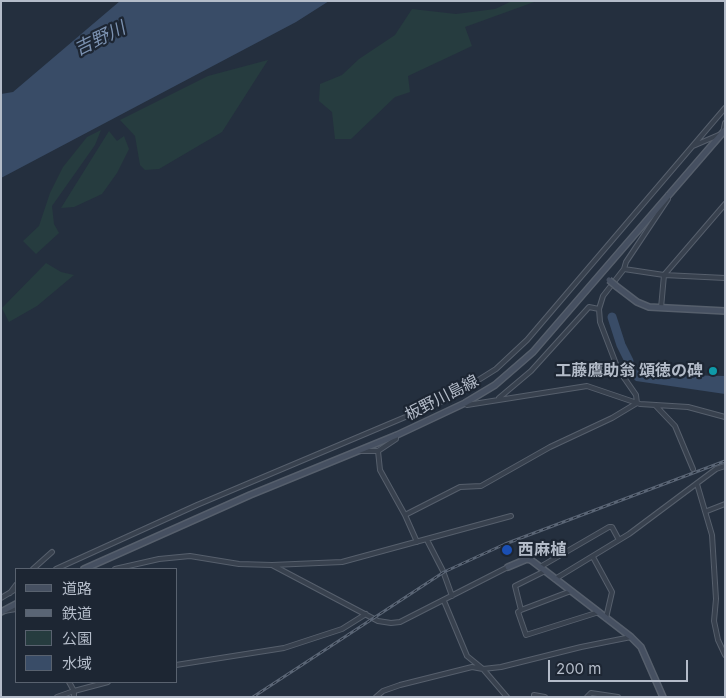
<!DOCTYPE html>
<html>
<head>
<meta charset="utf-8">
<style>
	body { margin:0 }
	#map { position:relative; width:726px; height:698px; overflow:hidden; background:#242f3e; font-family:Inter,"Noto Sans JP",sans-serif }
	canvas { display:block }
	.frame { position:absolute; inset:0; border:2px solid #b4bcc9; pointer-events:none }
	.legend { position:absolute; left:15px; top:568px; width:162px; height:115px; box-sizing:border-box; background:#1d2633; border:1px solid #59626f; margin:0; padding:6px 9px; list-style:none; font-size:15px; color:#b4bcc9 }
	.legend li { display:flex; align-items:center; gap:10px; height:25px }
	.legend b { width:25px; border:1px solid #59626f }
	.scale { position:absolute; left:548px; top:660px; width:140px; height:22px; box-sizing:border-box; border:2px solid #b4bcc9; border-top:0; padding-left:6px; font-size:15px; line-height:18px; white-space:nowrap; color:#b4bcc9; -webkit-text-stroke:4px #1d2633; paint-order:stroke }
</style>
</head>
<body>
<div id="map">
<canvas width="726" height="698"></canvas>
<div class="frame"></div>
<ul class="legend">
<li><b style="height:6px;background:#465061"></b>道路</li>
<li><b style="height:6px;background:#5a6575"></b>鉄道</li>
<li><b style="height:14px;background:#263c3f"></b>公園</li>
<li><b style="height:14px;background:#394c67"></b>水域</li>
</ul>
<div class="scale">200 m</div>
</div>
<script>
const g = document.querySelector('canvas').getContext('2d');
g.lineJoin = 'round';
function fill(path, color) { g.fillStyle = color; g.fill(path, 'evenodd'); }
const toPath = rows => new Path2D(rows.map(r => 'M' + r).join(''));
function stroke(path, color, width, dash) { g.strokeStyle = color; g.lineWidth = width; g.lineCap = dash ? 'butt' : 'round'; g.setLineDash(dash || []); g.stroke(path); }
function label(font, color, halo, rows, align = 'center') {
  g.font = font + ' Inter,"Noto Sans JP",sans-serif'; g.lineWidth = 4.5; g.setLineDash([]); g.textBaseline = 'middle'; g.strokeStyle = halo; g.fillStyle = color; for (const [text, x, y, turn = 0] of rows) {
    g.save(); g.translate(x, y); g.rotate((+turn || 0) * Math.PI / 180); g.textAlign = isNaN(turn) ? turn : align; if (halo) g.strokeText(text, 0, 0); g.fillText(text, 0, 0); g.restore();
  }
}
fill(toPath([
	[512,1,537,1,465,27,472,46,408,76,410,92,395,97,351,139,335,139,332,112,319,101,320,84,342,75,359,59,395,35,412,9,456,14,495,9],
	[268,60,222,132,159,169,145,170,140,165,135,136,120,120,208,76],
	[101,130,95,145,52,206,54,224,59,233,36,254,23,241,39,226,50,193,63,167,87,137],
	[109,131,117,141,124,136,129,149,117,173,102,194,74,207,61,208],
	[46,263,61,272,74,275,37,306,9,322,2,308]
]), '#263c3f');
fill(toPath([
	[120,1,329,1,296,22,1,178,1,94,13,92],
	[626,351,633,366,639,372,680,379,683,375,725,376,725,394,636,381,629,374,622,352]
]), '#394c67');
stroke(toPath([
	[612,317,621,345,629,361]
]), '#394c67', 9);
const street = toPath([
	[723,133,725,123],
	[693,146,721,134],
	[624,269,664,275,725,278],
	[661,308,664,275,725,204],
	[499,398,531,371,589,307,599,309],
	[465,403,467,405,587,386,640,404,688,407,725,417],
	[637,403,636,395,618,369,600,322,599,309,603,296,624,269,626,262,668,199,668,195],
	[656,406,675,426,693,469],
	[396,435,396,439,378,451,380,470,405,515,417,542],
	[358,451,378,451],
	[697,484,712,535,716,599,714,621,718,640,725,655],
	[707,511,725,504],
	[405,515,460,487,481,486,550,447,612,418,637,403],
	[427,540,443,571,452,596],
	[593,557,612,592,606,618],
	[272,565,342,562,511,516],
	[540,567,609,527,612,527,619,540],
	[33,569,52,552],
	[56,569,197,505,448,399,496,369,527,340,725,108],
	[115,569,159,559,190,556,239,564,272,565,378,621,391,623,400,622,508,567],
	[555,579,629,534,716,469,725,466],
	[571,591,521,610,518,612,526,635,599,612],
	[10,593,16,585],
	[1,598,16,589],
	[444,601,467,656,483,669,507,697],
	[521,610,515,586,545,571],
	[4,611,16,609],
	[176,665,284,648,342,629,366,614],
	[69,682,74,691,108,682],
	[57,697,74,691,74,697],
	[376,697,383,691,400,685,472,667,483,669,501,667,581,647,631,637],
	[534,697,534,695,545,697],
	[587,697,591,693,618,697]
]);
const secondary = toPath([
	[616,286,637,302,649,307,725,311],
	[528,547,531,560],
	[508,567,527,559,531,560,631,637,641,647,663,697],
	[84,569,250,495,397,435,465,403,495,385,533,352,725,130],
	[1,612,16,604]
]);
stroke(street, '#565f6c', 6);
stroke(secondary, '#565f6c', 8);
stroke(street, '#38414e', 4);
stroke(secondary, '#465061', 5);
const rail = toPath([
	[253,697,444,572,505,544,725,461]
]);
stroke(rail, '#5a6575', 3);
stroke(rail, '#1d2633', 1, [4]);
const secondaryBridge = toPath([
	[609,280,616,286]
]);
stroke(secondaryBridge, '#565f6c', 8, []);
stroke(secondaryBridge, '#465061', 5);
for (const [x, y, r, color] of [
	[713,371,5,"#0f9aa8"],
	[507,550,6,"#1a4fb4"]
]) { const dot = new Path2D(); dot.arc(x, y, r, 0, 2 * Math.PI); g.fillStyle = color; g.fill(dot); stroke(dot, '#1d2633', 2); }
label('bold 16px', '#b4bcc9', '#1d2633', [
	["工藤鷹助翁 頌徳の碑",703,371],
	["西麻植",518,550,"left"]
], 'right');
label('16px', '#b4bcc9', '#1d2633', [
	["板野川島線",442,398,-27]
]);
label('italic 18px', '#7c92b1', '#1d2633', [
	["吉野川",100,39,-26]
]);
</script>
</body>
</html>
